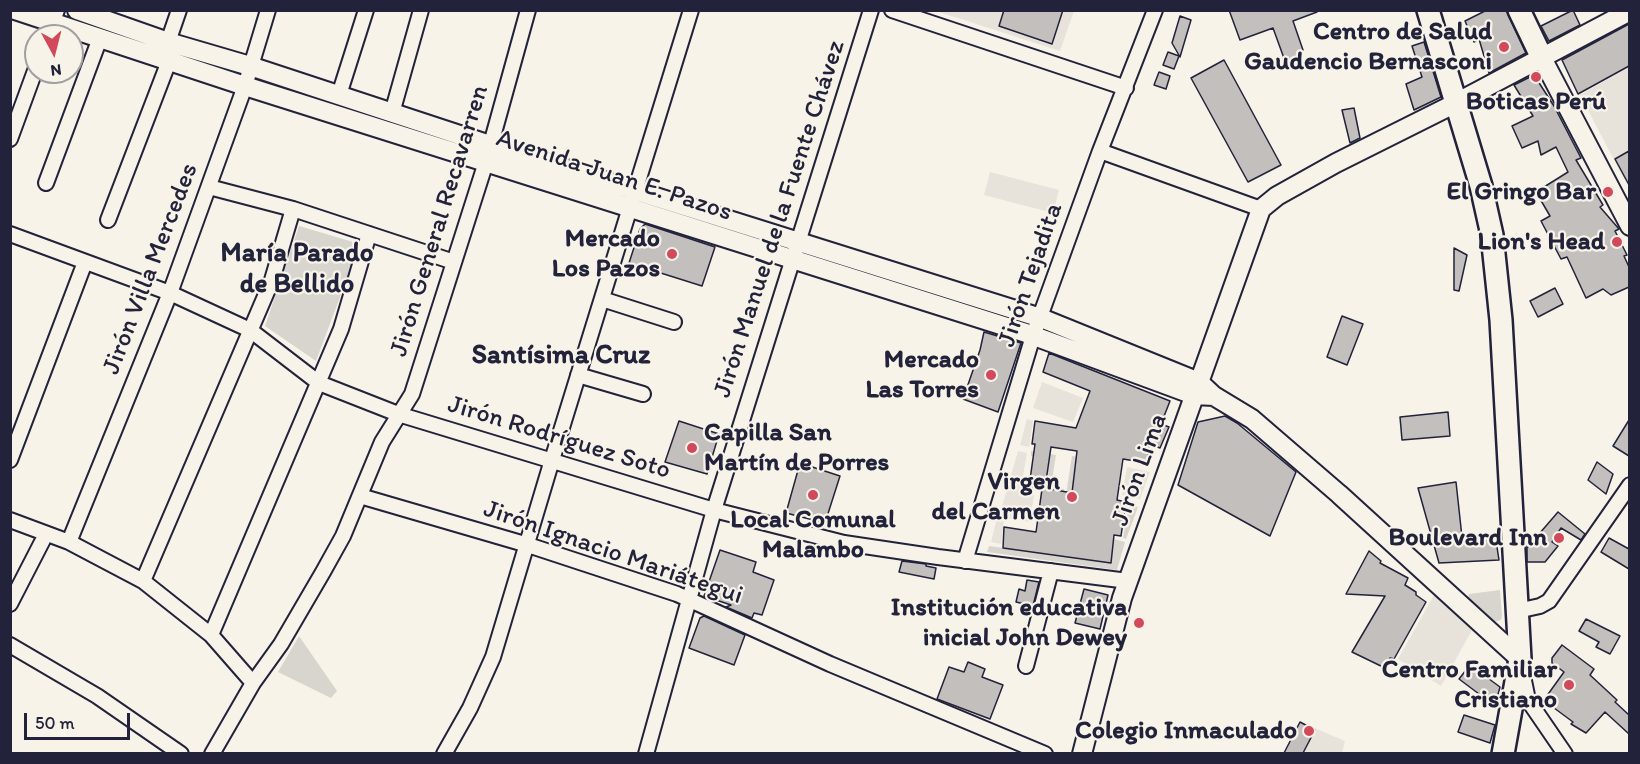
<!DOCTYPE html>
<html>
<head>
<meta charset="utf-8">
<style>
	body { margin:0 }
	#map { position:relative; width:1640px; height:764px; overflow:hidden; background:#f7f3e8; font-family:Itim,sans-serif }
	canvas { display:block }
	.frame { position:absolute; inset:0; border:12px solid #22223b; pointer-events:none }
	.north { position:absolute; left:24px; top:24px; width:60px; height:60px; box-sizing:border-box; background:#f7f3e8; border:2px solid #a29fa3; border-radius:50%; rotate:173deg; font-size:16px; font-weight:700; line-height:24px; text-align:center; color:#22223b }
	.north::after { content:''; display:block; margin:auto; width:21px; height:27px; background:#d1495b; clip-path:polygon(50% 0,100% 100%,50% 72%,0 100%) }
	.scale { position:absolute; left:24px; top:713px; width:106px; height:27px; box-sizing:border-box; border:3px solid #22223b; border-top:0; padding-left:8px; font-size:18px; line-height:21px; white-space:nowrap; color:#22223b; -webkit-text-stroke:4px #f7f3e8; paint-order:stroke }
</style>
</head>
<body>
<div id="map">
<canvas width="1640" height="764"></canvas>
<div class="frame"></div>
<div class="north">N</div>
<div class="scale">50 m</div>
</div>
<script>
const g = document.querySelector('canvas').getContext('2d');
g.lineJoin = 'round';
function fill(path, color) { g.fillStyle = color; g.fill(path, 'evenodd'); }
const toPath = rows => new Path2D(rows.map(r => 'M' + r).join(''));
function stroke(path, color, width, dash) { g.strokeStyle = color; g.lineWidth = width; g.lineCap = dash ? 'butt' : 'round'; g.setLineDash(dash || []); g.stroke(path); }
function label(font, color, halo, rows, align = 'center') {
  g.font = font + ' Itim,sans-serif'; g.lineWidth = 4.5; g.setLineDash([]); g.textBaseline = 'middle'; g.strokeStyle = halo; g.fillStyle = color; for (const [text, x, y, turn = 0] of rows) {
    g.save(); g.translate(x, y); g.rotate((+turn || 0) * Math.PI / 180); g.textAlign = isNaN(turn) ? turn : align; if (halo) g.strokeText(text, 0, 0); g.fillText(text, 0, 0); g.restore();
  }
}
fill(toPath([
	[936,11,1074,11,1060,51],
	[1629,67,1629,176,1624,179,1580,95],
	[990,172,1059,190,1053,213,984,195],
	[1042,382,1083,398,1073,422,1033,408],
	[1027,419,1033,421,1029,447,1020,445],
	[1018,451,1027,453,1020,492,1034,495,1030,522,999,517],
	[1127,467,1150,472,1140,499,1122,495],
	[997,518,1004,520,1001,544,991,542],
	[1434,595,1472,630,1441,686,1398,659],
	[1300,722,1345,741,1342,753,1286,754]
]), '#e7e3db');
fill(toPath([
	[299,226,360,244,316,361,265,326],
	[1031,451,1056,455,1051,486,1064,489,1060,519,1057,523,1061,491,1046,488,1050,456,1031,456],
	[1072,456,1094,459,1077,458,1072,492,1080,493,1065,501],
	[1129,505,1138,507,1126,539,1123,538],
	[1114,539,1125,542,1117,570,987,552,989,546,1111,563],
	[1500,590,1502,616,1501,620,1495,622,1468,597,1469,594],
	[299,636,337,691,331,698,278,672]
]), '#d8d5cf');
const building = toPath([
	[1004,10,1063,10,1052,44,999,26,1004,10],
	[1229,10,1317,10,1317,12,1293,21,1303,50,1294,58,1285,61,1273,28,1240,40,1229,10],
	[1487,10,1506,10,1526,53,1489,73,1479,39,1474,42,1465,21,1487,10],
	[1573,10,1580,25,1549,41,1541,26,1573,10],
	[1180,16,1191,20,1180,57,1172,43,1180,16],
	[1629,24,1629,66,1578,94,1562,60,1629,24],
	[1424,42,1441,97,1414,110,1406,84,1422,77,1412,46,1424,42],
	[1168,52,1179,56,1174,69,1163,65,1168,52],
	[1224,60,1281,165,1248,182,1191,78,1224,60],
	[1159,72,1170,76,1166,89,1154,85,1159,72],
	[1534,75,1554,106,1581,158,1576,160,1603,205,1600,207,1619,229,1615,231,1627,255,1624,256,1629,267,1629,287,1611,295,1603,289,1586,298,1567,257,1561,259,1541,221,1550,216,1536,192,1568,172,1556,147,1541,155,1538,141,1522,148,1512,126,1533,116,1514,85,1534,75],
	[1354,108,1360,138,1350,143,1342,110,1354,108],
	[1629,151,1629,185,1615,159,1629,151],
	[645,224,715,247,702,286,629,263,640,229,645,224],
	[1454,248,1467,255,1459,291,1454,290,1454,248],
	[1555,288,1563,304,1538,317,1530,301,1555,288],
	[1342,316,1363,324,1347,365,1327,357,1342,316],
	[984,332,1021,343,998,412,963,399,980,350,984,332],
	[1049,353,1170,401,1161,424,1169,427,1160,448,1149,444,1147,463,1123,459,1117,500,1126,502,1121,536,1114,535,1111,563,1003,548,1004,527,1036,532,1042,489,1029,487,1035,444,1032,444,1035,421,1076,428,1090,391,1043,372,1049,353],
	[1051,447,1077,451,1072,493,1045,488,1051,447],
	[1448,412,1450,436,1402,440,1400,417,1448,412],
	[1225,416,1237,423,1296,472,1270,536,1178,485,1198,422,1225,416],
	[1629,420,1629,456,1613,446,1629,420],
	[679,421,719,434,707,474,665,462,679,421],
	[1597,462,1613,474,1606,494,1588,480,1597,462],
	[800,463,840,476,825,523,786,513,800,463],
	[1456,482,1462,537,1495,534,1499,560,1439,563,1418,488,1456,482],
	[1558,512,1585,534,1581,540,1561,528,1552,542,1558,546,1545,562,1527,562,1527,548,1558,512],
	[1609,538,1629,549,1629,569,1601,552,1609,538],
	[720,550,756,562,753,572,774,580,762,615,754,613,752,618,726,607,731,605,704,596,720,550],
	[1369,551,1381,561,1380,563,1408,578,1405,585,1416,592,1416,595,1426,602,1394,659,1390,658,1385,668,1352,652,1385,596,1346,594,1369,551],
	[902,561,926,564,926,566,936,568,934,579,899,572,902,561],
	[1027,580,1039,582,1033,606,1016,602,1019,589,1025,591,1027,580],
	[1084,589,1108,595,1100,629,1075,623,1084,589],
	[704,616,745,635,734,665,689,648,700,618,704,616],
	[1586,619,1620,636,1610,654,1596,647,1599,642,1579,631,1586,619],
	[1562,645,1594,669,1590,675,1617,700,1615,702,1629,715,1629,734,1605,712,1586,733,1571,724,1573,722,1546,702,1546,697,1564,672,1552,663,1552,658,1562,645],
	[968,662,985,669,982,677,1003,685,990,719,937,699,949,667,964,672,968,662],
	[1470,665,1500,687,1495,706,1459,679,1470,665],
	[1464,715,1495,725,1490,743,1458,732,1464,715],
	[1300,722,1315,730,1303,753,1284,753,1300,722]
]);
fill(building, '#c2bfbd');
stroke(building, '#22223b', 1.5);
const street = toPath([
	[892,10,1126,88],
	[48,36,57,10],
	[168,42,179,10],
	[339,95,366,10],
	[392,113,421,10],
	[10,139,36,68],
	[1100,151,1261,209],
	[46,183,100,38],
	[209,187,293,209,454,262],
	[108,220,169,61],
	[10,234,170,293,250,330,319,383,398,414,714,510,844,543,938,557,1128,581],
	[602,299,674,322],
	[578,375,643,394],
	[10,460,85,262],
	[360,496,528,545,677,594,830,664,1045,754],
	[10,520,69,542,143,581,211,635,253,683],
	[69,542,170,293,245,86,268,10],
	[965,561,1033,336,1100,151,1155,10],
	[143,581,272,280,293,209],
	[10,604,46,534],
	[1517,611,1540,606,1549,601,1630,485],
	[211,635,341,329,369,234],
	[10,645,97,696,181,754],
	[1026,666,1051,571],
	[1522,671,1528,700,1565,754],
	[212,754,253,683,281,644,323,572,343,536,382,442,412,394,486,162,528,10],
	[444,754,470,708,493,657,552,460,691,10],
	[646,754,714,510,871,10]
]);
const secondary = toPath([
	[15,10,245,86,1026,333,1194,395,1214,396],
	[77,10,168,42,250,66,490,145,1041,318,1199,382,1214,396,1252,419,1339,494,1520,659],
	[1542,58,1630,226],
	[1082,754,1122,598,1261,209,1277,196,1336,163,1456,103,1630,11]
]);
const primary = toPath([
	[1428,10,1481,186,1492,235,1501,320,1520,659,1503,754],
	[1519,10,1542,58]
]);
stroke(street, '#22223b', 18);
stroke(secondary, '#22223b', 22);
stroke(primary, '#22223b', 26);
stroke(street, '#f7f3e8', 14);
stroke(secondary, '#f7f3e8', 18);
stroke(primary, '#f7f3e8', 21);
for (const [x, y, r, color] of [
	[1504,47,6,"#d1495b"],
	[1536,77,6,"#d1495b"],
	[1608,192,6,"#d1495b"],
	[1617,242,6,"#d1495b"],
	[672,254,6,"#d1495b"],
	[991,375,6,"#d1495b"],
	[692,448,6,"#d1495b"],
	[813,495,6,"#d1495b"],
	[1072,497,6,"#d1495b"],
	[1559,538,6,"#d1495b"],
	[1139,623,6,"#d1495b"],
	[1569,685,6,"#d1495b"],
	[1309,731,6,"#d1495b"]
]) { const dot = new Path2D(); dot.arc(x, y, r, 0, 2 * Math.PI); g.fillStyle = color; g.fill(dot); stroke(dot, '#f7f3e8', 2); }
label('bold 26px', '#22223b', '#f7f3e8', [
	["Centro de Salud",1492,32],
	["Gaudencio Bernasconi",1492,62],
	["Boticas Perú",1536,102,"center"],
	["El Gringo Bar",1596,192],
	["Mercado",660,239],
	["Los Pazos",660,269],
	["Lion's Head",1605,242],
	["Mercado",979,360],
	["Las Torres",979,390],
	["Capilla San",704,433,"left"],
	["Martín de Porres",704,463,"left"],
	["Virgen",1060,482],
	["del Carmen",1060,512],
	["Local Comunal",813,520,"center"],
	["Malambo",813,550,"center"],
	["Boulevard Inn",1547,538],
	["Institución educativa",1127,608],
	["inicial John Dewey",1127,638],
	["Centro Familiar",1557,670],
	["Cristiano",1557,700],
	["Colegio Inmaculado",1297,731]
], 'right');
label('26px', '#22223b', '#f7f3e8', [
	["Avenida Juan E. Pazos",614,176,18],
	["Jirón Manuel de la Fuente Chávez",780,219,-72],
	["Jirón General Recavarren",440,221,-73],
	["Jirón Villa Mercedes",151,269,-69],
	["Jirón Tejadita",1031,275,-71],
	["Jirón Rodríguez Soto",559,438,17],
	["Jirón Lima",1140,470,-70],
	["Jirón Ignacio Mariátegui",613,553,19]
]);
label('bold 27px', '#22223b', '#f7f3e8', [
	["María Parado",297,254],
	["de Bellido",297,285],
	["Santísima Cruz",561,356]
]);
</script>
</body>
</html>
